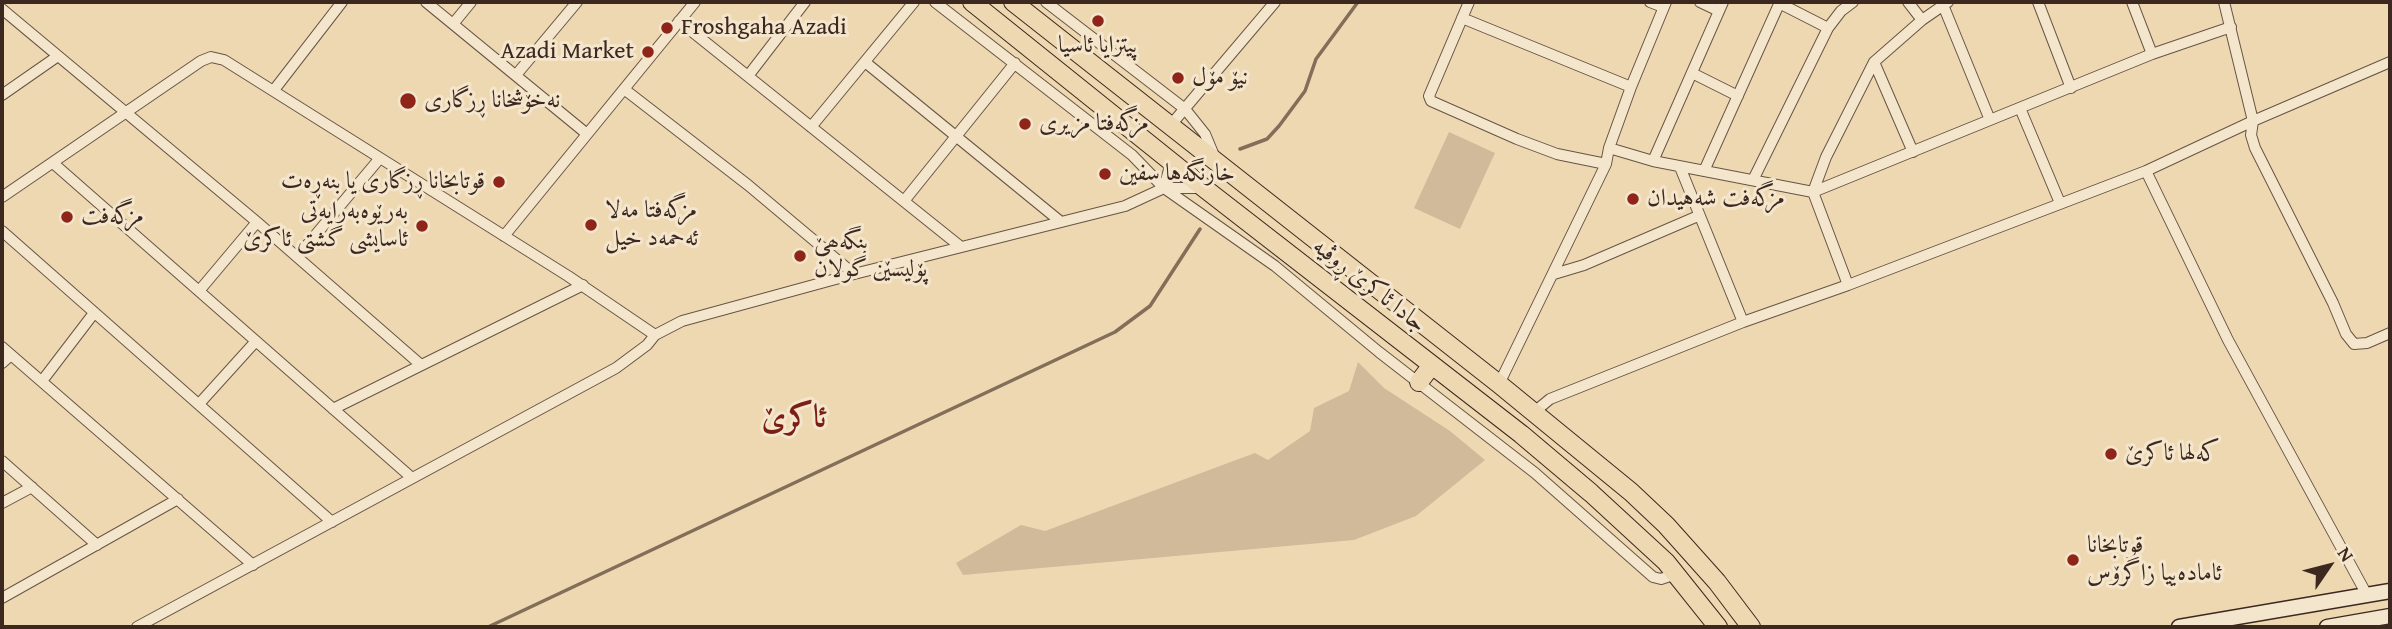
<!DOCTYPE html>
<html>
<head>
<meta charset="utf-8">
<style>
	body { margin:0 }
	#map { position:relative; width:2392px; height:629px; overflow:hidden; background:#eed8b2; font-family:"Gentium Book Plus",serif }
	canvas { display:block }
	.frame { position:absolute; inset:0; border:4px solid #3c281f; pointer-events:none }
	.north { position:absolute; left:2294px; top:531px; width:70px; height:70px; -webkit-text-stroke:5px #f4e6cd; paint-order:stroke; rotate:55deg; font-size:19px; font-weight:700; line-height:28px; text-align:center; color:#3c281f }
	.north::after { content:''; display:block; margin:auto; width:24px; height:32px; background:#3c281f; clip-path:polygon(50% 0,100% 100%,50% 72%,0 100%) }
</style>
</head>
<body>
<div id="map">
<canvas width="2392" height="629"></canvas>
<div class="frame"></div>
<div class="north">N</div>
</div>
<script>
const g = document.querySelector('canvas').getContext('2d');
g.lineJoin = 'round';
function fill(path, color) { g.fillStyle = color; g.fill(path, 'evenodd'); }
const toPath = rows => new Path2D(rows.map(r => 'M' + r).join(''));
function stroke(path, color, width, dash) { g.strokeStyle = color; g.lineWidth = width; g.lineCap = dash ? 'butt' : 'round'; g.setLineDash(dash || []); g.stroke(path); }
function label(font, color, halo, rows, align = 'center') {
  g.font = font + ' "Gentium Book Plus",Amiri,serif'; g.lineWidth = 6; g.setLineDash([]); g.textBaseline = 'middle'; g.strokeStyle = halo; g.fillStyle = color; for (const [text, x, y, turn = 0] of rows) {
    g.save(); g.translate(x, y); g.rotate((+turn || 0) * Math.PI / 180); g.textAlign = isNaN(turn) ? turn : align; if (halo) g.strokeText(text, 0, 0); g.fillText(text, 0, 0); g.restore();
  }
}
fill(toPath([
	[1449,132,1495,153,1460,229,1414,208],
	[1358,362,1384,388,1450,431,1485,460,1416,516,1354,540,963,575,956,563,1021,525,1045,531,1255,453,1268,460,1310,431,1314,408,1349,391]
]), '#d0ba99');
stroke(toPath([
	[1240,149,1267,139,1279,126,1305,91,1316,59,1358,2],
	[488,627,1115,332,1150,306,1200,229]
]), '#826e59', 3.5);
const street = toPath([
	[426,2,587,134],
	[935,2,1132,155,1164,188,1275,266,1379,352,1535,473,1653,577,1661,579,1676,574],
	[1046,2,1185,109,1205,134,1215,158],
	[1469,2,1429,96,1431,101,1517,139,1557,154,1606,164],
	[1650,2,1663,7],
	[1700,2,1719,11],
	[1908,2,1922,20],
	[2038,2,2071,88],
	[2132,2,2152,54],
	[2224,2,2253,121,2251,135,2255,148,2333,303,2346,334,2354,344,2367,343,2390,333],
	[1779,3,1828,28],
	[1943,5,1990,120],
	[2,9,257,222,421,365],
	[1462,18,1631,87],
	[679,21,961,247],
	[453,24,471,2],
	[865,62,1061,222],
	[1874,62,1913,152],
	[1692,73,1738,96],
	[516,75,577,2],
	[748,76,805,2],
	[624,89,748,185,854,274],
	[274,90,342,2],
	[2,95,58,56],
	[2020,108,2060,203],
	[1170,126,1275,2],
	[811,127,914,2],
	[1609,148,1653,161,1813,192,2152,54,2231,27],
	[1653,161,1723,2],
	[53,163,412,478],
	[1680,167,1743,322],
	[1704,171,1780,2],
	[2146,171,2228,340,2367,595],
	[1753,180,1828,28,1841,11,1853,2],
	[1164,188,1171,162],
	[2,197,201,61,211,57,224,60,568,276,655,335],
	[904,201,1015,63],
	[2,231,332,522],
	[504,236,695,2],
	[297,257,380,158],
	[1554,274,1584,265,1698,216],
	[1848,285,1813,192,1826,157,1874,62,1922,20,1948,2],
	[199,291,257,222],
	[2,347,253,565],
	[2,363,11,355],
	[42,381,94,313],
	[1499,384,1606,164,1609,148,1631,87,1666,2],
	[199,404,256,341],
	[333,409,583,285],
	[1533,413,1550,399,1743,322,1848,285,2146,171,2253,121,2390,62],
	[2,461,97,545],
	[2,503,32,487],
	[2,598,178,499],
	[137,627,616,368,647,345,655,335,682,321,854,274,1125,206,1164,188,1202,188]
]);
const secondary = toPath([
	[2179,627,2390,591],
	[2327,627,2390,616]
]);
const highway = toPath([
	[972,2,1204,188,1521,434,1591,493,1666,562,1718,627],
	[1013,2,1499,384,1631,492,1666,525,1717,582,1751,627],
	[1419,382,1432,365]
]);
stroke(street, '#685444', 12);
stroke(secondary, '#3c281f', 17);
stroke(highway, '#3c281f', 20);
stroke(street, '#f4e6cd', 10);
stroke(secondary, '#f4e6cd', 14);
stroke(highway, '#eed8b2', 18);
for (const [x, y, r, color] of [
	[1098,21,7,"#8f2418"],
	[667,28,7,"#8f2418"],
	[648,52,7,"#8f2418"],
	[1178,78,7,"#8f2418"],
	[408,101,9,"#8f2418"],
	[1025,124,7,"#8f2418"],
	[1105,174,7,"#8f2418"],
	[499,182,7,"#8f2418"],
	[1633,199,7,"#8f2418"],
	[67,217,7,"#8f2418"],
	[591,225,7,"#8f2418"],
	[422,226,7,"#8f2418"],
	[800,256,7,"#8f2418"],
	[2111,454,7,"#8f2418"],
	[2073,560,7,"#8f2418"]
]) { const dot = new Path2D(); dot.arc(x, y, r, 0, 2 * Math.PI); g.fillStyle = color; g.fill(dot); stroke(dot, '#f4e6cd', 2.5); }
label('24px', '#3c281f', '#f4e6cd', [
	["Froshgaha Azadi",681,28],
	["پیتزایا ئاسیا",1098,46,"center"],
	["Azadi Market",634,52,"right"],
	["نیۆ مۆل",1192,78],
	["نەخۆشخانا ڕزگاری",424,101],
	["مزگەفتا مزیری",1039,124],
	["خارنگەها سفين",1119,174],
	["قوتابخانا ڕزگاری یا بنەڕەت",485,182,"right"],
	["مزگەفت شه‌هيدان",1647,199],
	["مزگەفتا مەلا",605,211],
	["ئەحمەد خیل",605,239],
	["بەرێوەبەرایەتی",408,212,"right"],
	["ئاسایشی گشتی ئاکرێ",408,240,"right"],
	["مزگەفت",81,217],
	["بنگە‌ھێ",814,242],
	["پۆلیسێن گولان",814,270],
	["کەلها ئاکرێ",2125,454],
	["قوتابخانا",2087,546],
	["ئامادەییا زاگرۆس",2087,574]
], 'left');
label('24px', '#3c281f', '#f4e6cd', [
	["جادا ئاکرێ ڕوڤیە",1369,286,38]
]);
label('bold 32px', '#7a1f14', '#f4e6cd', [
	["ئاکرێ",794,419]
]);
</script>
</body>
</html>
